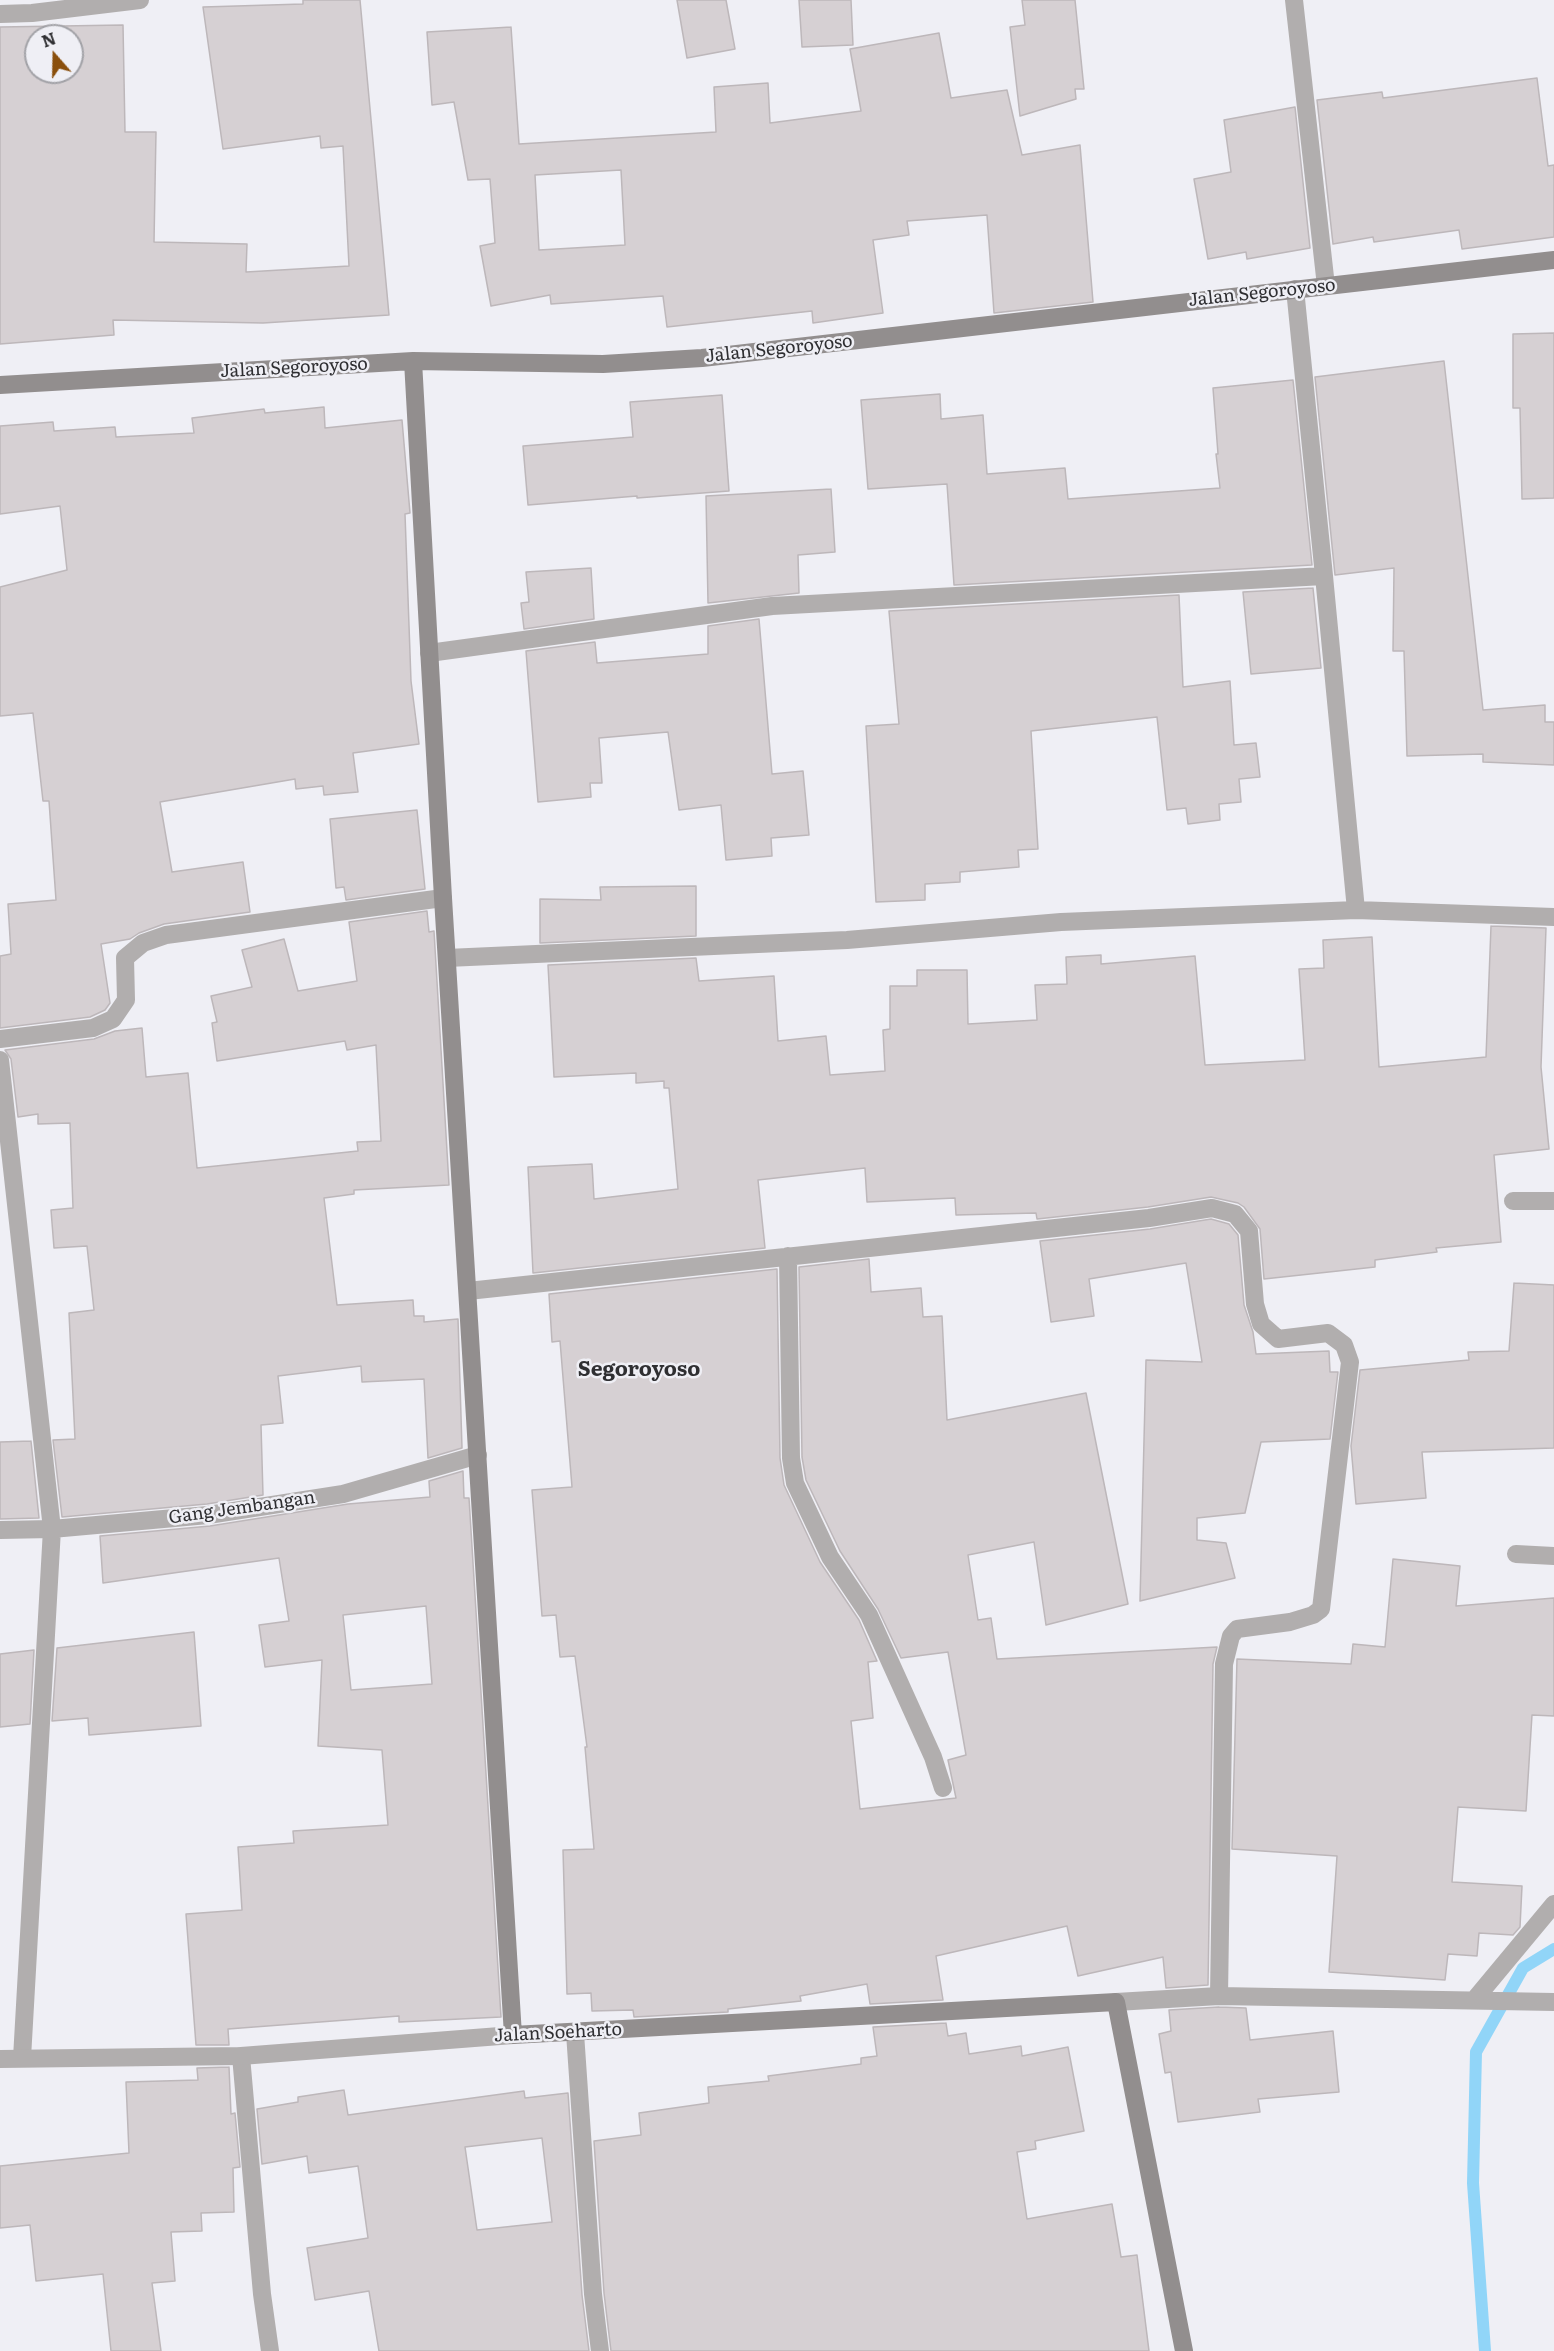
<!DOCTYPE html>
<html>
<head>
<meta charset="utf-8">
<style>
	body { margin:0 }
	#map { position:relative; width:1554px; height:2351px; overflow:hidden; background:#efeff5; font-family:Literata,serif }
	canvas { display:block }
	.north { position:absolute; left:24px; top:24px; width:60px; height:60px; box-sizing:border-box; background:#efeff5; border:2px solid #a2a2a7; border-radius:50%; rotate:340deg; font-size:16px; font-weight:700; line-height:24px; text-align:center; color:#2f2f32 }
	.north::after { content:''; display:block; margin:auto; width:21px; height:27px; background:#8a4f0c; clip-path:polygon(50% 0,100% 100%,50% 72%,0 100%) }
</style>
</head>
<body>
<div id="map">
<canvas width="1554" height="2351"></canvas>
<div class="north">N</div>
</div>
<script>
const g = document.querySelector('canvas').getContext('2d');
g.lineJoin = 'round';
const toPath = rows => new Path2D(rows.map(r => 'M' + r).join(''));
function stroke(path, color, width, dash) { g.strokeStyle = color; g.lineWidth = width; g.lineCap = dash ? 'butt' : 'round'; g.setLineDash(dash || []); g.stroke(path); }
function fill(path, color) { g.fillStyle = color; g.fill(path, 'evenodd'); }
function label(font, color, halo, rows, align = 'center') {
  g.font = font + ' Literata,serif'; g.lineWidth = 5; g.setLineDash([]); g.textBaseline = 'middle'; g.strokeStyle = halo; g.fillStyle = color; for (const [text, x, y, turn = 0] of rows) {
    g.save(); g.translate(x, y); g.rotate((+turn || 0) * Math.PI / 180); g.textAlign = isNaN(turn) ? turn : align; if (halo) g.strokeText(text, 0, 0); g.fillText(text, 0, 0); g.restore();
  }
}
stroke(toPath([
	[1485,2351,1473,2183,1476,2052,1523,1968,1554,1949]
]), '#91d5f8', 12);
const building = toPath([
	[303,0,360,0,389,315,263,323,113,320,114,335,0,344,0,27,123,25,125,132,156,132,154,242,247,244,246,272,349,266,343,146,321,148,320,136,223,149,203,7,303,4,303,0],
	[36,36,72,36,72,72,36,72,36,36],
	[677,0,726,0,735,49,687,58,677,0],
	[799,0,851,0,853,45,802,47,799,0],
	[1022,0,1075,0,1084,89,1075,89,1076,99,1020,116,1010,27,1025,25,1022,0],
	[511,27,519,144,716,132,714,87,768,83,770,123,861,111,850,49,939,33,951,98,1007,90,1022,155,1080,145,1093,302,994,313,987,215,907,221,909,235,873,240,883,313,813,323,812,311,667,327,663,296,551,304,550,295,491,306,480,246,495,243,490,179,468,180,454,102,432,105,427,32,511,27],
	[621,170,625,245,539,250,535,175,621,170],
	[1537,78,1548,166,1554,165,1554,237,1462,249,1459,230,1374,242,1373,237,1333,244,1317,100,1382,92,1383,98,1537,78],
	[1295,107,1310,248,1247,259,1246,252,1208,259,1194,179,1231,172,1224,120,1295,107],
	[1554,333,1554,498,1522,499,1520,408,1513,408,1513,334,1554,333],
	[1444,361,1483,710,1545,705,1545,722,1554,722,1554,765,1483,762,1483,754,1407,756,1404,651,1393,651,1394,568,1335,575,1315,377,1444,361],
	[1293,380,1312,565,954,585,947,484,868,489,861,400,940,394,941,419,983,415,987,474,1065,468,1068,499,1220,488,1216,454,1218,454,1213,388,1293,380],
	[722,395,729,491,637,498,637,496,528,505,523,446,633,437,630,402,722,395],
	[324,407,325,428,402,420,410,513,405,514,411,681,419,744,353,753,358,792,324,795,323,786,296,789,295,779,160,802,172,872,243,862,250,912,164,924,139,933,130,939,101,944,110,1003,105,1010,90,1017,0,1028,0,956,11,954,8,904,56,900,49,801,43,801,33,713,0,716,0,587,67,570,60,506,0,514,0,426,53,422,54,431,115,427,116,437,194,433,192,418,264,409,265,413,324,407],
	[831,489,835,552,798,555,799,593,708,603,706,496,831,489],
	[591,568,594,619,524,629,521,603,529,602,526,572,591,568],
	[1313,588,1321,668,1251,674,1243,592,1313,588],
	[1179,595,1183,687,1230,681,1234,745,1256,743,1260,777,1239,779,1241,802,1219,804,1220,820,1188,824,1186,808,1167,810,1157,717,1031,731,1038,849,1018,850,1019,867,960,872,960,882,925,884,925,900,876,902,866,726,899,724,889,611,1179,595],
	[759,619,772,774,803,771,809,835,771,838,772,856,726,860,721,805,679,810,668,732,599,738,602,783,590,783,591,797,538,802,526,651,595,642,597,663,708,654,708,626,759,619],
	[417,810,425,889,346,900,344,887,336,888,330,819,417,810],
	[696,886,696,936,540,943,540,899,601,900,600,887,696,886],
	[427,911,429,932,434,931,449,1185,354,1190,354,1194,324,1198,337,1305,413,1300,414,1316,424,1316,424,1322,458,1319,462,1448,428,1458,424,1379,362,1382,361,1366,278,1376,283,1423,261,1425,263,1495,207,1504,62,1517,53,1440,75,1439,69,1313,94,1310,87,1246,54,1248,51,1210,73,1208,70,1123,38,1124,38,1114,18,1117,11,1059,5,1050,94,1039,115,1031,142,1028,146,1077,188,1073,197,1168,358,1151,357,1142,381,1141,376,1045,347,1050,345,1041,217,1061,212,1023,217,1022,211,996,252,987,242,950,284,939,298,991,357,981,349,922,427,911],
	[1491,926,1546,928,1541,1067,1549,1149,1494,1155,1501,1242,1436,1248,1437,1252,1375,1260,1375,1267,1264,1279,1260,1229,1244,1207,1238,1203,1211,1197,1148,1207,1037,1219,1036,1213,956,1215,955,1198,867,1202,865,1168,758,1180,765,1248,533,1273,528,1167,592,1164,594,1199,678,1189,669,1088,664,1088,664,1081,636,1083,636,1073,554,1077,548,965,696,958,699,981,774,976,778,1041,826,1036,830,1075,885,1071,883,1030,890,1029,890,986,917,986,917,970,967,970,968,1024,1037,1020,1035,985,1067,984,1066,957,1101,955,1101,964,1195,956,1205,1065,1305,1060,1299,969,1324,968,1323,940,1372,937,1379,1067,1486,1057,1491,926],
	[1211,1219,1229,1224,1238,1235,1244,1305,1253,1332,1256,1354,1329,1351,1330,1372,1338,1372,1330,1439,1261,1442,1245,1513,1197,1518,1197,1540,1226,1543,1235,1578,1140,1601,1146,1360,1202,1362,1186,1263,1089,1279,1094,1316,1051,1322,1040,1241,1150,1229,1211,1219],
	[869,1259,871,1292,921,1288,923,1317,942,1316,947,1420,1086,1393,1128,1604,1046,1625,1034,1542,968,1555,978,1620,991,1618,997,1659,1217,1647,1213,1664,1208,1985,1166,1988,1163,1957,1078,1976,1067,1926,936,1956,943,2000,870,2004,867,1984,800,1996,801,2001,728,2009,728,2012,634,2017,633,2010,592,2011,591,1993,567,1994,563,1850,594,1849,585,1747,587,1747,575,1656,560,1657,556,1615,542,1616,532,1490,572,1487,560,1341,552,1342,549,1294,777,1269,780,1458,784,1485,820,1562,859,1620,877,1661,868,1662,873,1718,851,1721,860,1809,956,1798,948,1760,966,1755,948,1652,901,1658,878,1609,840,1551,806,1480,802,1457,799,1267,869,1259],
	[1514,1283,1554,1285,1554,1448,1422,1452,1426,1498,1356,1504,1351,1446,1360,1370,1469,1360,1468,1352,1509,1351,1514,1283],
	[31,1441,39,1518,0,1519,0,1442,31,1441],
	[463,1471,464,1498,469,1498,501,2017,399,2022,399,2016,228,2029,229,2045,196,2045,186,1914,242,1910,238,1847,294,1843,293,1831,388,1825,382,1750,318,1746,322,1660,265,1667,259,1625,289,1621,279,1558,103,1583,100,1536,210,1526,348,1504,430,1497,429,1481,463,1471],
	[426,1606,432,1684,351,1690,343,1615,426,1606],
	[1393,1559,1460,1566,1456,1606,1554,1598,1554,1716,1532,1715,1526,1811,1458,1807,1452,1882,1522,1886,1520,1927,1513,1935,1479,1933,1477,1956,1448,1954,1445,1980,1329,1972,1337,1856,1232,1849,1237,1659,1351,1664,1353,1644,1385,1647,1393,1559],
	[194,1632,201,1726,89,1735,88,1718,52,1721,57,1648,194,1632],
	[34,1650,30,1724,0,1727,0,1654,34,1650],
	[1219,2007,1246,2008,1250,2040,1333,2031,1339,2092,1258,2099,1260,2112,1178,2122,1171,2072,1165,2073,1159,2034,1171,2031,1169,2010,1219,2007],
	[946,2023,948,2036,966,2033,969,2054,1021,2046,1022,2056,1068,2047,1084,2131,1035,2141,1036,2149,1017,2152,1027,2219,1112,2204,1121,2257,1137,2255,1149,2351,611,2351,604,2293,594,2141,641,2135,639,2113,709,2103,708,2087,769,2081,768,2076,861,2064,861,2058,877,2056,873,2027,946,2023],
	[229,2067,231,2114,235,2113,240,2167,233,2168,234,2212,201,2213,202,2231,171,2232,175,2281,152,2283,161,2351,111,2351,103,2274,36,2281,30,2225,0,2228,0,2166,129,2153,126,2082,198,2080,197,2068,229,2067],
	[344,2090,348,2115,524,2091,525,2098,568,2093,582,2295,589,2351,379,2351,369,2291,315,2300,307,2248,368,2238,358,2166,309,2173,307,2156,262,2164,257,2109,298,2102,298,2097,344,2090],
	[542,2138,552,2222,477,2230,465,2147,542,2138]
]);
fill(building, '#d6d0d3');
stroke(building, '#bdb7ba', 1.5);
stroke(toPath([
	[1294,0,1326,286],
	[0,14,32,13,140,0],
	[1295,289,1324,576],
	[429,653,772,606,1324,576,1356,910],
	[447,958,847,940,1061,922,1356,910,1554,917],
	[0,1039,93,1028,113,1019,126,1000,125,958,143,943,166,935,443,898],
	[0,1060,52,1529,22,2058],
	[1513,1201,1554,1201],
	[788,1256,791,1458,795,1483,830,1557,869,1615,933,1757,943,1788],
	[468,1291,1149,1218,1212,1208,1235,1214,1249,1231,1255,1304,1261,1324,1278,1339,1328,1333,1344,1345,1350,1362,1321,1609,1313,1615,1290,1622,1237,1629,1231,1636,1224,1664,1219,1996],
	[0,1530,52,1529,208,1515,343,1494,478,1455],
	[1516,1554,1554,1556],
	[1475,1999,1554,1904],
	[1116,2002,1219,1996,1554,2002],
	[575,2033,593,2294,600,2351],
	[241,2056,262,2294,270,2351]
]), '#b1aeae', 18);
stroke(toPath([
	[0,2059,241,2056,513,2035]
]), '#b1aeae', 18);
stroke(toPath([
	[413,361,443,898,513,2035,1116,2002,1184,2351],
	[0,385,413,361,603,364,702,358,1554,260]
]), '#928e8e', 18);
label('18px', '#2f2f32', '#efeff5', [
	["Jalan Segoroyoso",1262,293,-6],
	["Jalan Segoroyoso",779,349,-6],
	["Jalan Segoroyoso",294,368,-3],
	["Gang Jembangan",242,1508,-8],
	["Jalan Soeharto",558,2033,-3]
]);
label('bold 21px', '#2f2f32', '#efeff5', [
	["Segoroyoso",639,1370]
]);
</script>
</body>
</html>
